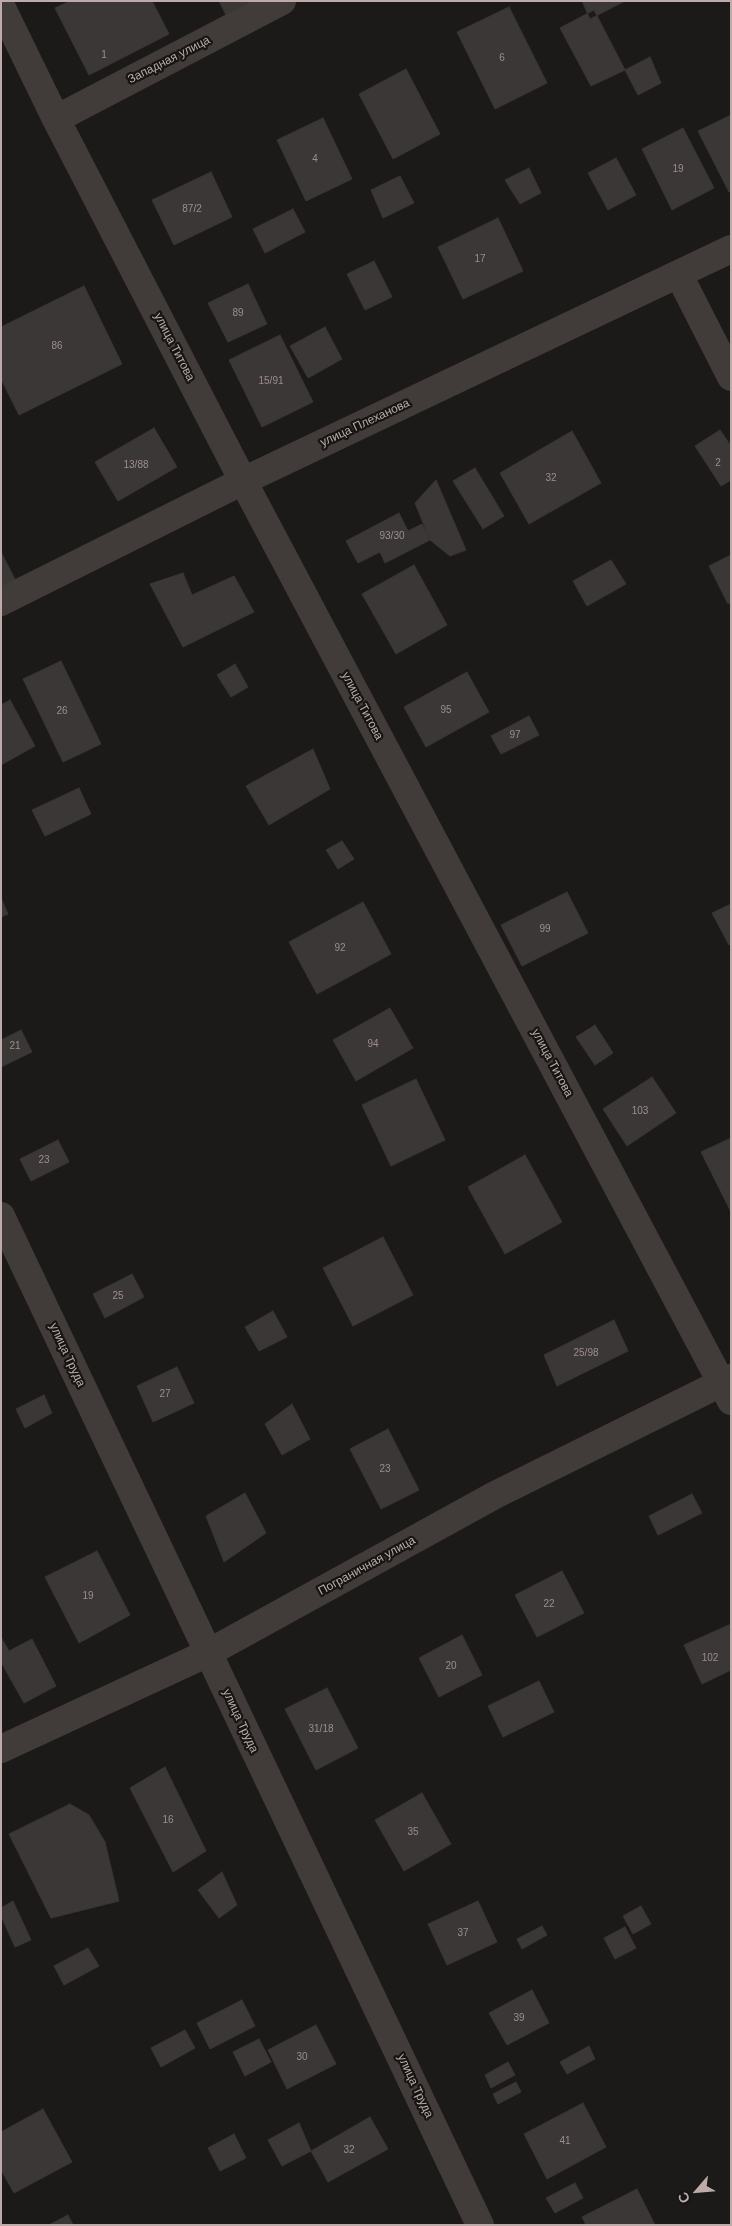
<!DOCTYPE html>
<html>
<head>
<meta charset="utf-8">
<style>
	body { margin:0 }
	#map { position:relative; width:732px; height:2226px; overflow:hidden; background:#1c1a19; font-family:Helvetica,sans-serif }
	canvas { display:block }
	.frame { position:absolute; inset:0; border:2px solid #bdabaa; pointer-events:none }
	.north { position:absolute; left:672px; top:2166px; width:50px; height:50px; -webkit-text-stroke:4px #171514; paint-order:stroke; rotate:243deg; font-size:14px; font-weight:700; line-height:20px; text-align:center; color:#bdabaa }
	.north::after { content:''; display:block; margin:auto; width:18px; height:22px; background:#bdabaa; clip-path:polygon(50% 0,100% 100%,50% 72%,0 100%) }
</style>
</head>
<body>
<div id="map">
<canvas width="732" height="2226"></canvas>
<div class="frame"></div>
<div class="north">С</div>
</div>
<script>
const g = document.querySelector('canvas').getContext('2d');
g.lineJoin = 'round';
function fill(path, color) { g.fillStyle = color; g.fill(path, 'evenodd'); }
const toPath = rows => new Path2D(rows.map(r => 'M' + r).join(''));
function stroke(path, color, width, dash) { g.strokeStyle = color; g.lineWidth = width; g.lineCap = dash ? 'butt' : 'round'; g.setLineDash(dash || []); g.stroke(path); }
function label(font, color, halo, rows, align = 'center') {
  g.font = font + ' Helvetica,sans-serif'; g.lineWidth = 4.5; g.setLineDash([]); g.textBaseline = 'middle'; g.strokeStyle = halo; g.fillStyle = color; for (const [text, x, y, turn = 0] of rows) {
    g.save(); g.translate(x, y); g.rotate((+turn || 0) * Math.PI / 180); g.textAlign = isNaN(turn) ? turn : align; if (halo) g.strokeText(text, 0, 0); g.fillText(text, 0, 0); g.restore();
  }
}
const building = toPath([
	[70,1,152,1,169,34,89,75,55,8,70,1],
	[219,1,252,1,226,15,219,1],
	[582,1,625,1,590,19,582,1],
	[509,7,547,83,495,109,457,32,509,7],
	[594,10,625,70,591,86,560,28,594,10],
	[650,57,661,83,638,95,625,70,650,57],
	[406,69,440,134,393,159,359,94,406,69],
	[731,115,731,191,729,192,698,131,731,115],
	[323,118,352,179,306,201,277,140,323,118],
	[683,128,714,188,672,210,642,149,683,128],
	[616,158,636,195,608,210,588,173,616,158],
	[529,168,541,193,520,204,505,180,529,168],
	[211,172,232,217,174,245,152,200,211,172],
	[400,176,414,203,383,218,371,190,400,176],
	[293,209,305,232,265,253,253,229,293,209],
	[498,218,523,271,463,299,438,247,498,218],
	[374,261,392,297,365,310,347,274,374,261],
	[248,284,267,324,228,342,208,303,248,284],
	[84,286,122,364,19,415,1,379,1,327,84,286],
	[325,327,342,359,308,378,290,346,325,327],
	[280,335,313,402,262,427,229,360,280,335],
	[154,428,177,467,118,501,95,462,154,428],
	[720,430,731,446,731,480,721,486,695,446,720,430],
	[572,431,601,483,529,524,500,473,572,431],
	[475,468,504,516,483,529,453,481,475,468],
	[436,480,466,550,450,556,430,540,415,503,436,480],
	[399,513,408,531,422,524,430,540,385,563,380,552,358,563,346,541,399,513],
	[1,552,19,587,1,596,1,552],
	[731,555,731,602,728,604,709,566,731,555],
	[611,560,626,584,587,606,573,581,611,560],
	[414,565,447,625,396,654,362,594,414,565],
	[183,573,192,595,234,576,254,612,183,647,150,584,183,573],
	[61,661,101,744,63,762,23,679,61,661],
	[235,664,248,687,231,697,217,675,235,664],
	[467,672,489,712,426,747,404,707,467,672],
	[10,700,35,746,1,765,1,705,10,700],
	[529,716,539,735,501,754,491,736,529,716],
	[313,749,330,789,269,825,246,786,313,749],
	[79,788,91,814,45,836,32,810,79,788],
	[342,841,354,859,338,869,326,850,342,841],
	[567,892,588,933,522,966,501,925,567,892],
	[1,898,8,914,1,917,1,898],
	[363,902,391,954,317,994,289,942,363,902],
	[731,904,731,944,729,945,712,913,731,904],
	[390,1008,413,1048,356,1081,333,1040,390,1008],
	[595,1025,613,1053,595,1065,576,1037,595,1025],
	[21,1030,32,1052,1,1067,1,1040,21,1030],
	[652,1077,676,1113,627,1146,603,1109,652,1077],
	[416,1079,445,1140,391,1166,362,1105,416,1079],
	[731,1138,731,1212,701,1152,731,1138],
	[58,1140,69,1162,31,1181,20,1159,58,1140],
	[525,1155,562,1222,505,1254,468,1187,525,1155],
	[383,1237,413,1295,353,1326,323,1268,383,1237],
	[132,1274,144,1297,105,1318,93,1294,132,1274],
	[273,1311,287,1337,259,1351,245,1327,273,1311],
	[614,1320,628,1351,557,1386,544,1355,614,1320],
	[177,1367,194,1403,153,1422,137,1386,177,1367],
	[44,1395,52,1413,25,1428,16,1409,44,1395],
	[292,1404,310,1439,282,1455,265,1424,292,1404],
	[388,1429,419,1490,381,1509,350,1449,388,1429],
	[245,1493,266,1533,224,1562,206,1516,245,1493],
	[692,1494,702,1513,658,1535,649,1516,692,1494],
	[97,1551,130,1615,79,1643,45,1577,97,1551],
	[562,1571,584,1613,537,1637,515,1595,562,1571],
	[731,1624,731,1670,702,1684,684,1645,731,1624],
	[462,1635,482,1675,439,1697,419,1658,462,1635],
	[1,1637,9,1651,32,1639,56,1686,24,1703,1,1662,1,1637],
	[539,1681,554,1712,503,1737,488,1706,539,1681],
	[327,1688,358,1748,316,1770,285,1709,327,1688],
	[165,1767,206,1851,173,1872,130,1788,165,1767],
	[422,1793,451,1844,404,1871,375,1820,422,1793],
	[70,1804,89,1815,105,1842,119,1901,51,1918,9,1834,70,1804],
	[222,1872,237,1905,219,1918,198,1890,222,1872],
	[13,1901,31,1940,15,1947,1,1916,1,1908,13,1901],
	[478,1901,497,1942,447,1965,428,1924,478,1901],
	[641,1906,651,1924,633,1934,623,1916,641,1906],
	[542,1926,547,1935,522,1949,517,1939,542,1926],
	[625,1927,636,1948,615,1959,604,1938,625,1927],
	[88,1948,99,1966,64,1985,54,1966,88,1948],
	[532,1990,549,2023,507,2045,489,2013,532,1990],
	[242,2000,255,2026,210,2049,197,2023,242,2000],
	[316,2025,336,2064,287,2089,268,2050,316,2025],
	[185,2030,195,2048,161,2067,151,2048,185,2030],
	[259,2039,271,2062,245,2076,233,2052,259,2039],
	[589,2046,595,2059,567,2074,560,2062,589,2046],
	[508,2062,515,2075,491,2088,485,2075,508,2062],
	[516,2082,521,2092,498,2104,493,2094,516,2082],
	[583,2103,606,2147,547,2179,524,2134,583,2103],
	[43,2109,72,2162,14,2193,1,2170,1,2132,43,2109],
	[370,2117,388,2149,328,2182,311,2151,370,2117],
	[299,2123,311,2151,282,2166,268,2140,299,2123],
	[234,2134,246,2158,220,2171,208,2148,234,2134],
	[575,2183,583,2198,555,2213,546,2198,575,2183],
	[637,2189,655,2225,586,2225,582,2217,637,2189],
	[68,2215,73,2225,49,2225,68,2215]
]);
fill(building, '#3b3736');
stroke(building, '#383533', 1);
stroke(toPath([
	[1,6,56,119,243,481,731,1401],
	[56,119,282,1],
	[679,275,731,377],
	[1,602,243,481,731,249],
	[1,1216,480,2225],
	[1,1749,208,1653,495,1495,731,1378]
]), '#413b3a', 28);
label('10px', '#9c8e8d', null, [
	["1",104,55],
	["6",502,58],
	["4",315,159],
	["19",678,169],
	["87/2",192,209],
	["17",480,259],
	["89",238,313],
	["86",57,346],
	["15/91",271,381],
	["2",718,463],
	["13/88",136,465],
	["32",551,478],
	["93/30",392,536],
	["95",446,710],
	["26",62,711],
	["97",515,735],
	["99",545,929],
	["92",340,948],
	["94",373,1044],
	["21",15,1046],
	["103",640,1111],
	["23",44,1160],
	["25",118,1296],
	["25/98",586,1353],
	["27",165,1394],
	["23",385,1469],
	["19",88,1596],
	["22",549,1604],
	["102",710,1658],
	["20",451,1666],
	["31/18",321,1729],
	["16",168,1820],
	["35",413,1832],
	["37",463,1933],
	["39",519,2018],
	["30",302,2057],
	["41",565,2141],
	["32",349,2150]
]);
label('12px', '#bdabaa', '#171514', [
	["Западная улица",169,60,-27],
	["улица Титова",174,347,63],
	["улица Плеханова",365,423,-25],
	["улица Титова",362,706,62],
	["улица Титова",552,1063,62],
	["улица Труда",67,1355,65],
	["Пограничная улица",367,1566,-29],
	["улица Труда",240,1721,65],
	["улица Труда",415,2086,65]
]);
</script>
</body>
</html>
